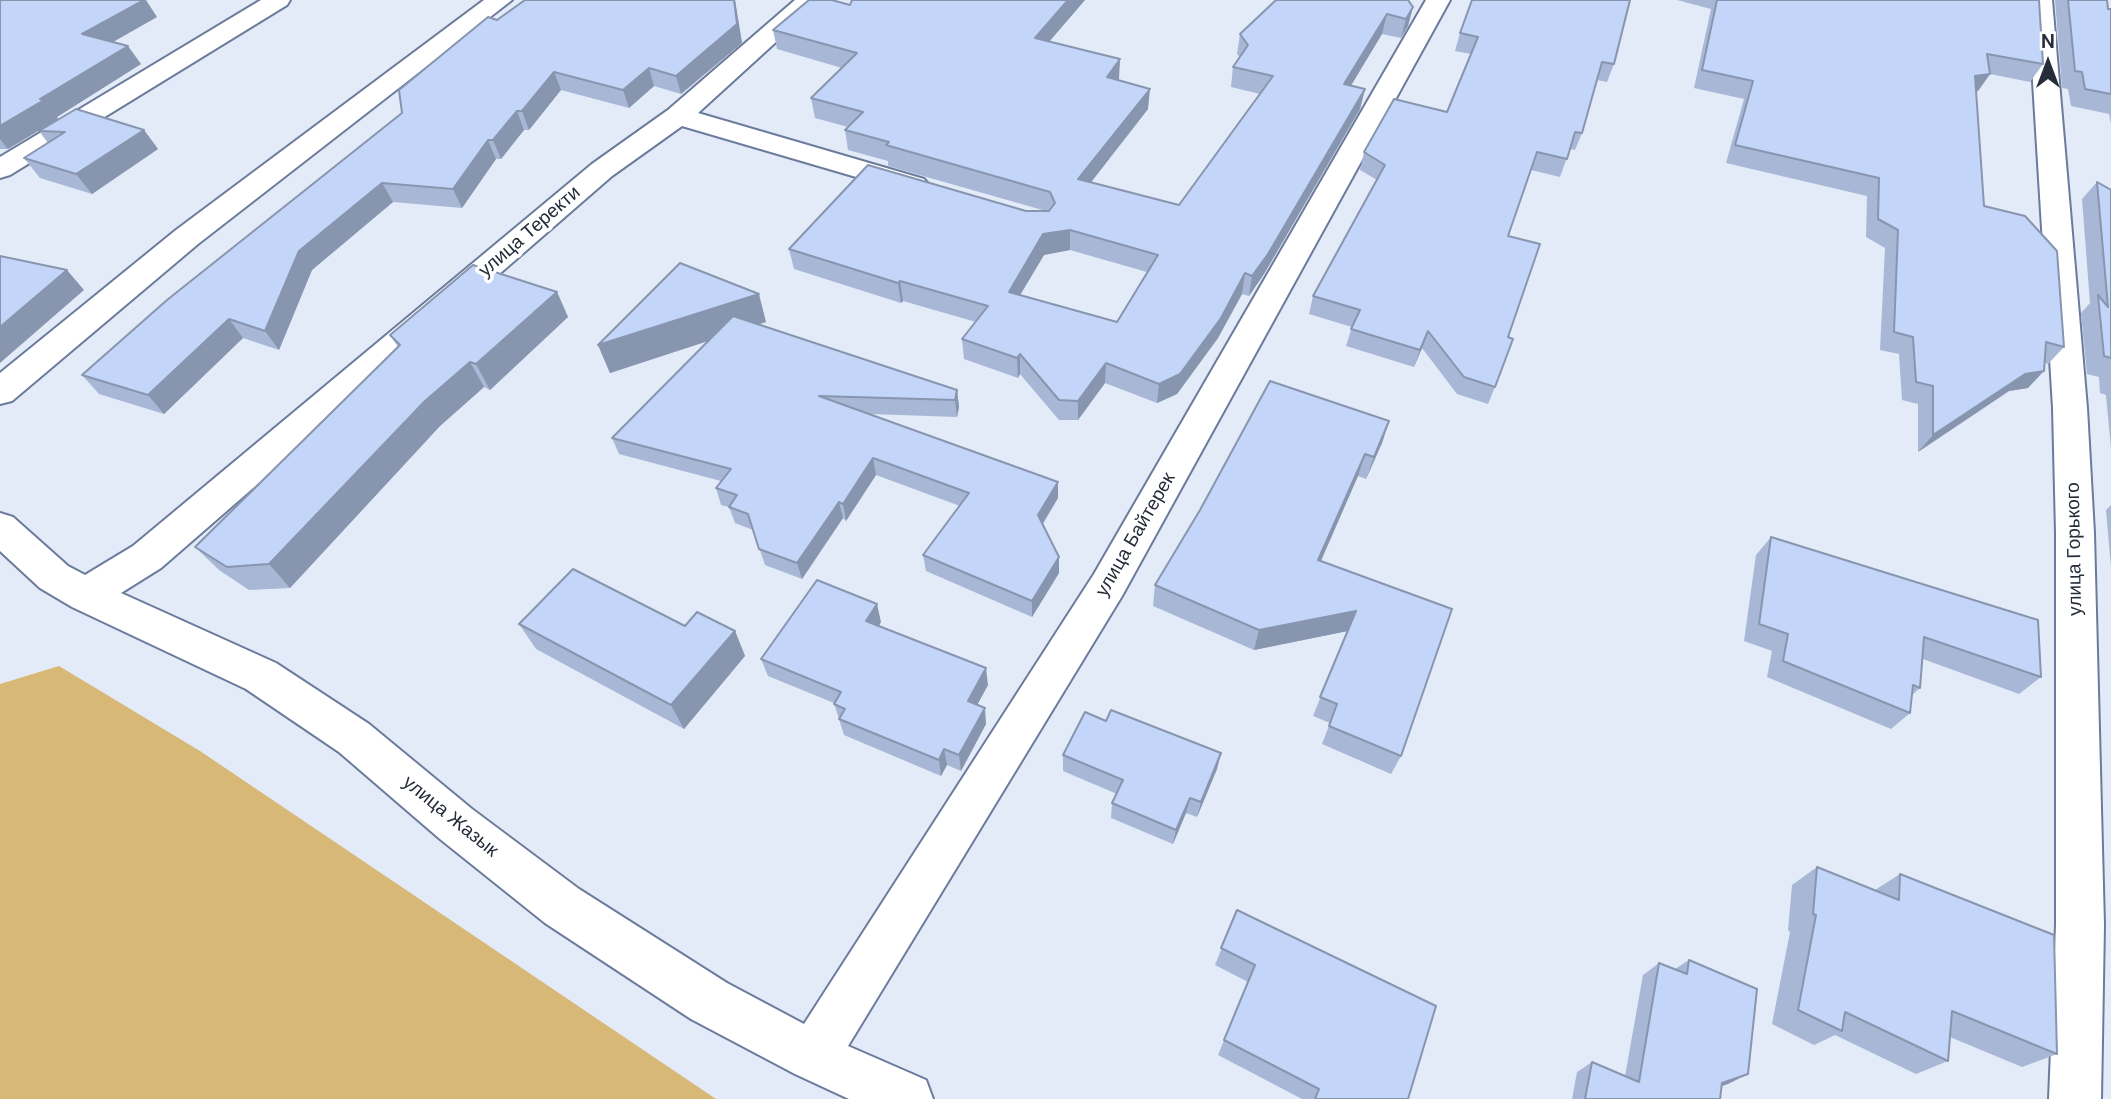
<!DOCTYPE html>
<html>
<head>
<meta charset="utf-8">
<style>
	body { margin:0 }
	#map { position:relative; width:2111px; height:1099px; overflow:hidden; background:#e3ebf9; font-family:"DM Sans",sans-serif }
	canvas { display:block }
	.north { position:absolute; left:2013px; top:28px; width:70px; height:70px; -webkit-text-stroke:5px #fff; paint-order:stroke; rotate:0deg; font-size:19px; font-weight:700; line-height:28px; text-align:center; color:#252c3a }
	.north::after { content:''; display:block; margin:auto; width:24px; height:32px; background:#252c3a; clip-path:polygon(50% 0,100% 100%,50% 72%,0 100%) }
</style>
</head>
<body>
<div id="map">
<canvas width="2111" height="1099"></canvas>
<div class="north">N</div>
</div>
<script>
const g = document.querySelector('canvas').getContext('2d');
g.lineJoin = 'round';
function fill(path, color) { g.fillStyle = color; g.fill(path, 'evenodd'); }
const toPath = rows => new Path2D(rows.map(r => 'M' + r).join(''));
function stroke(path, color, width, dash) { g.strokeStyle = color; g.lineWidth = width; g.lineCap = dash ? 'butt' : 'round'; g.setLineDash(dash || []); g.stroke(path); }
function label(font, color, halo, rows, align = 'center') {
  g.font = font + ' "DM Sans",sans-serif'; g.lineWidth = 7; g.setLineDash([]); g.textBaseline = 'middle'; g.strokeStyle = halo; g.fillStyle = color; for (const [text, x, y, turn = 0] of rows) {
    g.save(); g.translate(x, y); g.rotate((+turn || 0) * Math.PI / 180); g.textAlign = isNaN(turn) ? turn : align; if (halo) g.strokeText(text, 0, 0); g.fillText(text, 0, 0); g.restore();
  }
}
fill(toPath([
	[59,666,200,751,716,1099,0,1099,0,684]
]), '#d8b876');
const street = toPath([
	[261,0,290,0,287,5,10,175,0,178,0,157,261,0],
	[795,0,822,0,698,113,924,179,929,185,924,191,914,194,904,191,682,126,612,176,161,568,121,593,276,663,369,724,472,809,579,889,727,983,804,1024,1094,574,1426,0,1450,0,1122,596,848,1046,926,1080,933,1099,849,1099,795,1074,691,1019,545,923,440,839,339,752,246,689,72,607,40,588,0,551,0,513,13,517,68,566,85,575,133,546,592,164,668,110,795,0],
	[2028,0,2052,0,2087,408,2094,533,2104,925,2101,1099,2049,1099,2056,925,2056,533,2053,408,2028,0]
]);
const secondary = toPath([
	[484,0,512,0,198,244,12,401,0,404,0,373,176,230,484,0]
]);
stroke(street, '#6b7b9c', 4);
stroke(secondary, '#6b7b9c', 4);
fill(street, '#fff');
fill(secondary, '#fff');
fill(toPath([
	[0,0,157,17,113,42,141,64,57,117,58,119,8,149,0,149],
	[525,0,735,0,742,43,681,94,654,86,629,108,561,90,529,130,524,130,501,159,496,159,462,208,393,202,312,270,279,350,243,338,164,414,99,394,82,375,402,113,497,20],
	[852,0,1085,0,1049,42,1120,59,1118,80,1148,109,1091,182,1179,205,1260,94,1231,87,1233,67,1240,57,1237,54,1240,34,1413,7,1408,26,1401,38,1382,34,1351,85,1365,89,1360,109,1264,274,1249,296,1242,294,1218,338,1177,394,1157,403,1105,383,1078,420,1059,420,1020,374,1018,378,964,359,962,339,976,322,903,301,901,303,794,269,789,249,1026,211,1046,211,888,166,888,161,848,150,845,130,848,127,815,118,811,98,842,68,777,49,773,30,850,5],
	[1070,250,1147,272,1117,322,1020,295,1044,255],
	[1677,0,2039,0,2043,64,2030,82,1990,74,1978,91,1976,91,1984,206,2064,347,2048,364,2045,363,2028,388,2009,391,1918,452,1918,404,1902,400,1899,354,1880,350,1885,248,1866,237,1867,196,1726,163,1744,99,1694,88,1711,9],
	[2055,0,2107,0,2108,9,2111,9,2111,124,2109,114,2071,106,2068,89,2062,88],
	[1460,33,1614,64,1607,82,1597,80,1582,133,1575,150,1570,149,1560,177,1531,170,1508,236,1508,337,1495,387,1488,404,1457,394,1422,348,1414,367,1346,346,1352,327,1309,314,1313,296,1377,180,1360,170,1364,152,1447,112,1471,54,1455,51],
	[144,130,158,149,92,194,40,178,24,158,48,143,39,131],
	[2097,182,2111,190,2111,449,2106,395,2100,393,2099,377,2087,374,2081,313,2090,303,2082,199],
	[557,292,568,317,490,390,484,387,440,426,290,588,249,590,219,570,195,547,398,347,390,335],
	[766,322,758,324,957,390,959,407,957,417,870,414,1058,498,1043,524,1059,557,1059,573,1032,617,926,571,923,555,960,506,876,475,846,521,843,518,802,579,765,565,753,530,735,523,729,507,721,505,716,488,721,481,619,454,612,438,708,341,610,373,598,345],
	[1389,421,1382,443,1366,479,1358,476,1321,561,1401,756,1391,774,1322,744,1330,723,1313,716,1347,631,1254,650,1153,606,1155,585],
	[2111,505,2111,568,2106,510],
	[1771,537,2041,677,2019,694,1923,659,1920,688,1912,695,1910,713,1891,729,1767,677,1772,651,1744,641,1756,555],
	[881,622,879,626,988,685,977,705,986,724,961,771,947,765,941,776,844,735,834,703,768,676,761,659],
	[519,624,685,626,735,631,745,656,684,729,536,649],
	[1063,755,1217,769,1197,817,1186,813,1173,844,1111,818,1112,803,1117,794,1063,771],
	[1817,867,1875,890,1900,874,2057,1054,2022,1067,1950,1037,1948,1061,1916,1074,1835,1035,1814,1045,1772,1024,1790,932,1788,930,1792,885],
	[1237,910,1408,1099,1302,1099,1218,1055,1248,982,1215,965],
	[1689,960,1748,1074,1722,1086,1720,1099,1572,1099,1577,1072,1592,1062,1625,1076,1643,975,1659,963,1675,969]
]), '#a8b7d6');
fill(toPath([
	[144,0,146,0,157,17,95,52,82,34],
	[734,0,735,0,742,43,681,94,676,76],
	[1068,0,1085,0,1035,58,1035,38],
	[1413,7,1408,26,1401,38,1406,19],
	[1387,14,1382,34,1340,104,1344,84],
	[128,46,141,64,57,117,58,119,8,149,0,139,0,126,40,99],
	[1120,59,1119,79,1106,97,1107,77],
	[649,68,654,86,629,108,623,90],
	[554,72,561,90,529,130,522,111],
	[1990,74,1978,91,1963,94,1975,76],
	[1150,89,1148,109,1078,199,1078,179],
	[1365,89,1360,109,1264,274,1249,296,1252,276],
	[517,111,524,130,501,159,493,140],
	[144,130,158,149,92,194,76,174],
	[488,140,496,159,462,208,453,189],
	[382,183,393,202,312,270,279,350,265,331,299,251],
	[1070,230,1070,250,1044,255,1010,312,1009,292,1043,234],
	[67,270,84,290,0,363,0,327],
	[1245,273,1242,294,1218,338,1177,394,1157,403,1159,384],
	[900,281,903,301,901,303,898,283],
	[557,292,568,317,490,390,476,364],
	[759,294,766,322,610,373,598,345],
	[229,319,243,338,164,414,148,395],
	[1428,331,1422,348,1414,367,1420,350],
	[1020,354,1020,374,1018,378,1017,358],
	[470,362,484,387,440,426,290,588,269,564,425,401],
	[1106,363,1105,383,1078,420,1078,401],
	[2044,371,2028,388,2009,391,1918,452,1933,435,2025,374],
	[957,390,959,407,957,417,955,400],
	[1389,421,1382,443,1366,479,1374,457],
	[1365,454,1358,476,1312,581,1318,560],
	[873,458,876,475,846,521,843,504],
	[1058,482,1058,498,1038,531,1038,515],
	[839,502,843,518,802,579,797,563],
	[1059,557,1059,573,1032,617,1032,601],
	[877,604,881,622,870,639,866,621],
	[1356,611,1348,631,1254,650,1259,630],
	[735,631,745,656,684,729,671,705],
	[986,668,988,685,970,718,968,701],
	[985,708,986,724,961,771,959,755],
	[944,749,947,765,941,776,939,760],
	[1221,753,1217,769,1197,817,1201,802],
	[1190,798,1186,813,1173,844,1176,830],
	[1748,1074,1728,1084,1704,1092,1722,1083]
]), '#8895ae');
const building = toPath([
	[0,0,144,0,82,34,128,46,40,99,44,100,0,126,0,0],
	[525,0,734,0,737,24,676,76,649,68,623,90,554,72,522,111,517,111,493,140,488,140,453,189,382,183,299,251,265,331,229,319,148,395,82,375,167,300,402,113,399,90,488,17,497,20,525,0],
	[809,0,832,0,850,5,852,0,1068,0,1035,38,1120,59,1107,77,1150,89,1078,179,1179,205,1273,76,1233,67,1248,45,1240,34,1276,0,1408,0,1413,7,1406,19,1387,14,1344,84,1365,89,1268,254,1252,276,1245,273,1221,318,1180,374,1159,384,1106,363,1078,401,1059,400,1020,354,1017,358,962,339,988,306,900,281,898,283,789,249,868,165,1026,211,1049,211,1055,203,1050,192,886,145,889,142,845,130,863,112,811,98,857,53,773,30,809,0],
	[1070,230,1158,255,1117,322,1009,292,1043,234,1070,230],
	[1472,0,1630,0,1614,64,1602,62,1582,133,1575,132,1567,159,1537,152,1508,236,1540,244,1508,337,1513,339,1495,387,1464,377,1428,331,1420,350,1351,329,1360,310,1313,296,1385,165,1364,152,1394,99,1447,112,1478,37,1460,33,1472,0],
	[1717,0,2039,0,2043,64,1987,54,1990,74,1975,76,1984,206,2025,216,2057,251,2064,347,2046,342,2044,371,2025,374,1933,435,1933,386,1916,382,1913,337,1894,332,1898,230,1878,219,1879,178,1735,145,1753,81,1702,70,1717,0],
	[2068,0,2107,0,2108,9,2111,9,2111,94,2085,89,2082,72,2075,71,2068,0],
	[76,109,144,130,76,174,24,158,65,132,39,131,76,109],
	[2097,182,2111,190,2111,358,2104,356,2098,295,2108,307,2097,182],
	[0,256,67,270,0,327,0,256],
	[680,263,759,294,598,345,680,263],
	[473,265,557,292,476,364,470,362,425,401,269,564,227,567,195,547,400,345,390,335,473,265],
	[733,316,957,390,955,400,819,396,1058,482,1038,515,1059,557,1032,601,923,555,969,493,873,458,843,504,839,502,797,563,759,549,748,514,729,507,737,495,716,488,731,469,612,438,733,316],
	[1270,381,1389,421,1374,457,1365,454,1318,560,1452,609,1401,756,1329,726,1337,704,1320,697,1356,611,1259,630,1155,585,1200,510,1270,381],
	[1771,537,2038,620,2041,677,1924,637,1920,688,1913,685,1910,713,1783,661,1788,634,1759,624,1771,537],
	[573,569,685,626,697,612,735,631,671,705,519,624,573,569],
	[817,580,877,604,866,621,986,668,968,701,985,708,959,755,944,749,939,760,839,719,845,709,834,704,841,692,761,659,817,580],
	[1111,710,1221,753,1201,802,1190,798,1176,830,1112,803,1123,780,1063,755,1085,712,1106,721,1111,710],
	[1817,867,1899,900,1900,874,2054,935,2057,1054,1952,1011,1948,1061,1845,1012,1842,1031,1798,1010,1816,915,1813,914,1817,867],
	[1237,910,1436,1006,1408,1099,1315,1099,1319,1089,1224,1040,1255,965,1221,948,1237,910],
	[1689,960,1757,989,1748,1074,1722,1083,1720,1099,1585,1099,1592,1062,1639,1082,1659,963,1687,974,1689,960]
]);
fill(building, '#c3d5f9');
stroke(building, '#8895ae', 2);
label('19px', '#252c3a', '#fff', [
	["улица Теректи",530,232,-41],
	["улица Байтерек",1136,535,-60],
	["улица Горького",2075,549,-91],
	["улица Жазык",450,817,39]
]);
</script>
</body>
</html>
